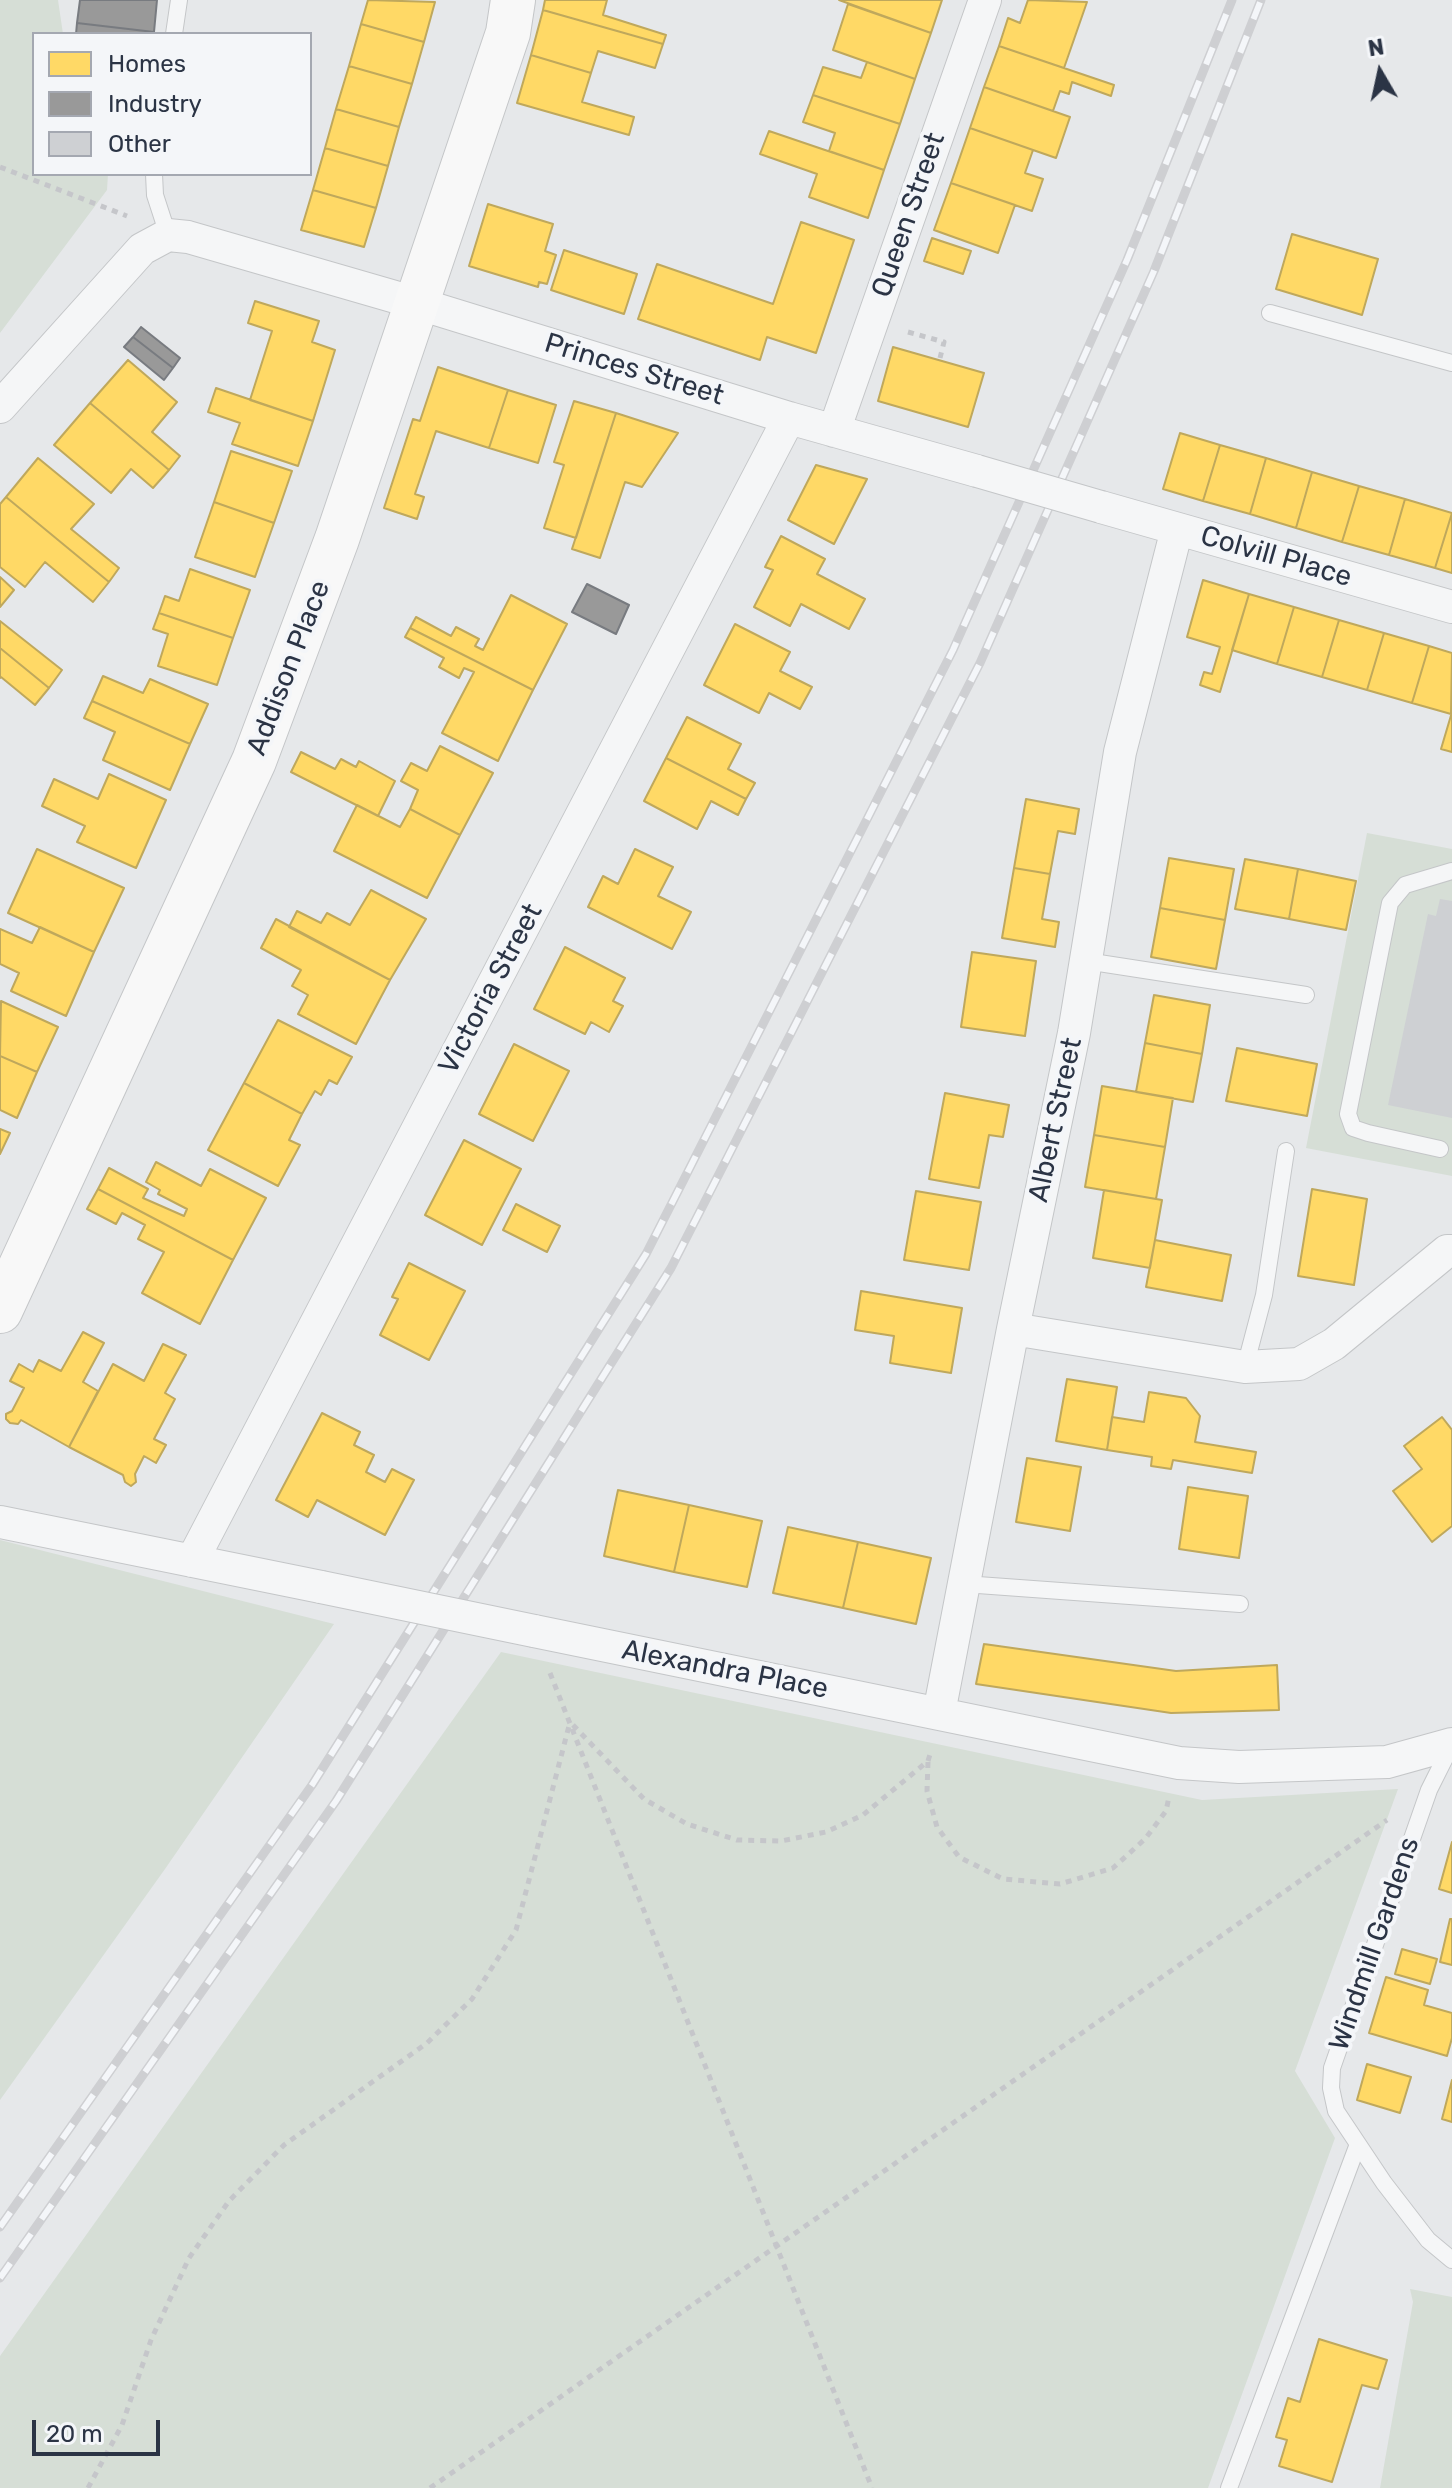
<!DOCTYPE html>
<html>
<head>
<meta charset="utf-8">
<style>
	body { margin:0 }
	#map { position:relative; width:1452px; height:2488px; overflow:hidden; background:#e6e8ea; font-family:Rubik,sans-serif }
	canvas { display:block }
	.legend { position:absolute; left:32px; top:32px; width:280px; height:144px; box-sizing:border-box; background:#f4f6f9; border:2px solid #a4a8b1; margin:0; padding:10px 14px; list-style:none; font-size:24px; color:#2b3445 }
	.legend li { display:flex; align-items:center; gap:16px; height:40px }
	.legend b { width:40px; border:2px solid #a4a8b1 }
	.north { position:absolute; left:1340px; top:32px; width:80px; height:80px; -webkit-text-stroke:6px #f4f6f9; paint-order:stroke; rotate:351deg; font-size:22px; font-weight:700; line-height:32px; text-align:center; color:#2b3445 }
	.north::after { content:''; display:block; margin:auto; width:28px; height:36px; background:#2b3445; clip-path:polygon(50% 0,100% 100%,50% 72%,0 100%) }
	.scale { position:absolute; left:32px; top:2420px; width:128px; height:36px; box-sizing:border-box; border:4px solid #2b3445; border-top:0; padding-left:10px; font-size:24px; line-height:28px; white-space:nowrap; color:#2b3445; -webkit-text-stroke:6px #f4f6f9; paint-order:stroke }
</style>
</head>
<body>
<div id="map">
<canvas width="1452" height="2488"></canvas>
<ul class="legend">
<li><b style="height:22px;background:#ffd966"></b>Homes</li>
<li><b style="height:22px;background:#999"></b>Industry</li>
<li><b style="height:22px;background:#ced0d3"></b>Other</li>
</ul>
<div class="north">N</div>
<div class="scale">20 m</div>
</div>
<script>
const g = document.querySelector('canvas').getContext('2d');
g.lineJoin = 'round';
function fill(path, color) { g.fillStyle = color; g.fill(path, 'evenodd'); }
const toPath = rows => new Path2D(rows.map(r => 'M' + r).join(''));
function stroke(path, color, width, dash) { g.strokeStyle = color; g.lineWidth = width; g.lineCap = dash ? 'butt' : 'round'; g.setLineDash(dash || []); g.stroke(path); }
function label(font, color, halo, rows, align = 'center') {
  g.font = font + ' Rubik,sans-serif'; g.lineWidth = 8; g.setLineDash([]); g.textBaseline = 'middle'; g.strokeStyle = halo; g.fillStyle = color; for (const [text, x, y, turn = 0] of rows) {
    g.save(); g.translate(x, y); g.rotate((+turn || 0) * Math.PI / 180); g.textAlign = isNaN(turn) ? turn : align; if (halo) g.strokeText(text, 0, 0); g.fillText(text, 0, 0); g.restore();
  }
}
fill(toPath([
	[0,0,58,0,63,34,34,34,34,174,108,174,107,190,0,333],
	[1367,833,1452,849,1452,1176,1306,1148],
	[0,1540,334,1624,165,1869,0,2100],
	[501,1652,1202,1800,1398,1789,1295,2071,1335,2138,1208,2488,0,2488,0,2356],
	[1410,2289,1452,2297,1452,2488,1380,2488,1413,2302]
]), '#d6ded6');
const homes = toPath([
	[368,0,435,2,424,42,361,24,368,0],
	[545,0,607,0,603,15,666,35,663,44,543,10,545,0],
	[839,0,942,0,931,33,839,0],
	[1028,0,1087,2,1064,68,999,46,1008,18,1020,23,1028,0],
	[848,4,931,33,915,79,833,50,848,4],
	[543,10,663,44,655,68,598,51,591,73,531,55,543,10],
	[361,24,424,42,412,84,349,66,361,24],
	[999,46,1114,85,1111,96,1072,82,1069,94,1060,91,1053,111,984,87,999,46],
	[531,55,591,73,582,102,634,117,629,135,517,103,531,55],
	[867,62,915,79,900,124,813,95,823,67,861,78,867,62],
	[349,66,412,84,399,127,336,109,349,66],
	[984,87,1070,117,1056,158,970,128,984,87],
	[813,95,900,124,884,170,829,151,835,133,803,122,813,95],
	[336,109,399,127,388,166,325,148,336,109],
	[970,128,1033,150,1025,173,1043,179,1032,211,951,183,970,128],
	[769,131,884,170,868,218,809,197,817,174,760,154,769,131],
	[325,148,388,166,376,208,313,190,325,148],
	[951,183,1015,205,998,253,934,230,951,183],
	[313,190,376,208,364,247,301,230,313,190],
	[488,204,553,224,545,251,556,255,547,284,539,282,538,287,469,266,488,204],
	[801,222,854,240,816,353,767,337,760,360,638,319,657,264,773,304,801,222],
	[1292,234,1378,259,1362,315,1276,289,1292,234],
	[932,238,971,251,963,274,924,261,932,238],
	[564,250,637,274,624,314,551,290,564,250],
	[255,301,319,321,312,342,335,350,313,421,250,400,272,331,248,323,255,301],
	[893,347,984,373,968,427,878,401,893,347],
	[128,360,177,402,152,432,180,456,169,470,90,403,128,360],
	[438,367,508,390,489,448,436,431,415,494,424,497,417,519,384,508,413,419,420,421,438,367],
	[216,388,313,421,298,466,232,444,240,423,208,412,216,388],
	[508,390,556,405,538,463,489,448,508,390],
	[574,401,616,413,576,538,544,528,564,465,554,462,574,401],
	[90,403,169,470,153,488,131,469,111,493,54,445,90,403],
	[616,413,678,433,642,487,625,482,600,558,572,549,616,413],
	[1180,433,1220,445,1203,501,1163,489,1180,433],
	[1220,445,1266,458,1250,514,1203,501,1220,445],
	[231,451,292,471,274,523,214,502,231,451],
	[38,458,94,504,71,529,119,568,109,582,6,497,38,458],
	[1266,458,1312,472,1296,528,1250,514,1266,458],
	[816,465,867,479,834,544,788,520,816,465],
	[1312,472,1359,486,1342,542,1296,528,1312,472],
	[1359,486,1405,499,1389,555,1342,542,1359,486],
	[6,497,109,582,93,602,45,562,25,587,0,567,0,504,6,497],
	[1405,499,1452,513,1435,568,1389,555,1405,499],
	[214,502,274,523,255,577,195,557,214,502],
	[1452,513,1452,573,1435,568,1452,513],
	[781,536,825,559,817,574,865,599,849,629,801,604,790,626,754,607,773,570,765,567,781,536],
	[190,569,250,590,233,638,159,613,165,596,179,601,190,569],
	[0,577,14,590,0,607,0,577],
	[1203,580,1249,594,1220,692,1200,685,1204,672,1212,674,1220,647,1187,637,1203,580],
	[1249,594,1294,607,1277,664,1232,650,1249,594],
	[511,595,567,624,533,690,410,628,416,617,451,636,456,627,479,639,475,646,483,650,511,595],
	[1294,607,1339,620,1322,677,1277,664,1294,607],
	[159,613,233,638,217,685,158,666,168,634,153,629,159,613],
	[1339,620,1384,633,1367,690,1322,677,1339,620],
	[0,621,62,670,49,688,0,648,0,621],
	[735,624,790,652,780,671,812,687,800,709,769,693,759,713,704,685,735,624],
	[410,628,533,690,498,761,442,733,474,672,464,668,459,678,439,667,444,658,405,637,410,628],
	[1384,633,1429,646,1412,703,1367,690,1384,633],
	[1429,646,1452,653,1451,714,1412,703,1429,646],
	[0,648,49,688,35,705,1,677,0,678,0,648],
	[103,676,143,693,150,679,208,704,190,744,92,701,103,676],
	[92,701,190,744,170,790,103,760,115,732,84,718,92,701],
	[1452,712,1452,752,1441,749,1452,712],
	[687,717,741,744,728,769,755,783,746,799,666,758,687,717],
	[440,746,493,773,460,835,410,809,418,790,401,781,411,763,427,771,440,746],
	[301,752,335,769,341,759,356,767,359,761,395,781,378,816,291,772,301,752],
	[666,758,746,799,738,815,711,801,697,829,644,801,666,758],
	[109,774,166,800,136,868,77,842,85,826,42,806,54,779,98,799,109,774],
	[1026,799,1079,809,1075,834,1058,831,1050,874,1014,868,1026,799],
	[357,805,400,827,410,809,460,835,427,898,334,851,357,805],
	[37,849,124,888,94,952,8,913,37,849],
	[635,849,673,867,658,896,691,912,672,949,588,907,603,876,618,884,635,849],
	[1169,858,1234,869,1225,920,1160,908,1169,858],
	[1245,859,1298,869,1289,919,1235,909,1245,859],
	[1014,868,1050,874,1042,919,1059,922,1055,947,1002,938,1014,868],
	[1298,869,1356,881,1346,930,1289,919,1298,869],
	[371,890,426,919,390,980,289,927,297,911,321,923,327,913,350,925,371,890],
	[1160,908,1225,920,1216,969,1151,957,1160,908],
	[276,919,390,980,356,1044,298,1014,308,995,292,986,301,970,261,948,276,919],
	[40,927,94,952,66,1016,11,991,19,973,0,964,0,929,32,943,40,927],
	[565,947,625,978,613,1001,623,1006,609,1032,591,1022,585,1034,534,1009,565,947],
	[972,952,1036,961,1025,1036,961,1027,972,952],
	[1154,995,1210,1005,1202,1054,1145,1043,1154,995],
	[1,1001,58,1027,37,1072,0,1056,1,1001],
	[278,1020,352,1057,337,1084,329,1080,321,1095,315,1091,302,1114,244,1083,278,1020],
	[1145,1043,1202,1054,1193,1102,1136,1092,1145,1043],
	[514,1044,569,1071,533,1141,479,1114,514,1044],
	[1237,1048,1317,1064,1307,1116,1226,1101,1237,1048],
	[0,1056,37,1072,17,1118,0,1110,0,1056],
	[244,1083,302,1114,289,1140,300,1145,278,1186,208,1150,244,1083],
	[1102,1086,1173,1098,1165,1147,1094,1135,1102,1086],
	[945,1093,1009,1105,1003,1137,989,1135,979,1188,929,1179,945,1093],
	[0,1129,10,1133,0,1154,0,1129],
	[1094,1135,1165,1147,1156,1199,1085,1187,1094,1135],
	[464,1140,521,1169,482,1245,425,1215,464,1140],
	[156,1162,201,1186,210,1169,266,1198,233,1260,98,1189,109,1168,148,1189,143,1198,184,1216,187,1209,158,1194,160,1190,146,1182,156,1162],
	[98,1189,233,1260,200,1324,142,1293,164,1252,138,1239,145,1225,122,1213,116,1224,87,1209,98,1189],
	[1312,1189,1367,1199,1354,1285,1298,1276,1312,1189],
	[1104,1190,1162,1200,1150,1268,1093,1258,1104,1190],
	[916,1191,981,1202,969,1270,904,1260,916,1191],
	[516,1204,560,1226,547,1252,503,1230,516,1204],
	[1155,1240,1231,1255,1222,1301,1146,1287,1155,1240],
	[409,1263,465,1291,429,1360,380,1335,398,1299,392,1297,409,1263],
	[861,1291,962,1308,951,1373,890,1363,894,1336,855,1330,861,1291],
	[83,1332,104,1343,83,1382,98,1391,69,1447,21,1420,18,1424,10,1423,6,1419,6,1414,12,1411,24,1388,10,1381,19,1364,33,1372,39,1360,61,1371,83,1332],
	[163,1344,186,1355,165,1393,175,1399,154,1439,166,1445,156,1463,144,1456,135,1474,136,1482,131,1486,125,1482,123,1475,69,1447,113,1364,144,1381,163,1344],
	[1067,1379,1117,1387,1107,1450,1056,1441,1067,1379],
	[1149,1392,1186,1398,1200,1416,1195,1442,1256,1452,1252,1473,1173,1460,1171,1469,1151,1466,1152,1457,1107,1450,1112,1417,1144,1422,1149,1392],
	[322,1413,360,1432,354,1445,374,1455,366,1472,385,1482,392,1469,414,1480,385,1535,317,1500,308,1517,276,1500,322,1413],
	[1442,1417,1452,1430,1452,1526,1432,1542,1393,1491,1422,1469,1404,1446,1442,1417],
	[1027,1458,1081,1467,1070,1531,1016,1522,1027,1458],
	[1188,1487,1248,1496,1239,1558,1179,1549,1188,1487],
	[618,1490,689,1505,674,1572,604,1556,618,1490],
	[689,1505,762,1521,747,1587,674,1572,689,1505],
	[788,1527,858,1542,843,1608,773,1593,788,1527],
	[858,1542,931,1558,916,1624,843,1608,858,1542],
	[984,1644,1176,1671,1277,1665,1279,1710,1171,1713,976,1684,984,1644],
	[1452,1842,1452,1893,1439,1889,1452,1842],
	[1450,1919,1452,1919,1452,1965,1440,1962,1450,1919],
	[1402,1949,1437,1959,1430,1984,1395,1974,1402,1949],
	[1386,1977,1428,1990,1424,2005,1452,2013,1452,2038,1447,2056,1369,2033,1386,1977],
	[1367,2064,1411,2077,1400,2113,1357,2100,1367,2064],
	[1452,2080,1452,2122,1442,2119,1452,2080],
	[1319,2339,1387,2360,1378,2389,1362,2385,1332,2482,1279,2466,1287,2440,1276,2437,1288,2398,1300,2402,1319,2339]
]);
fill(homes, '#ffd966');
stroke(homes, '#bfa85c', 2);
const industry = toPath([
	[80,0,157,0,154,32,77,23,80,0],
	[77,23,154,32,153,34,76,34,77,23],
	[141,327,180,358,173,368,133,337,141,327],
	[133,337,173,368,164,380,124,347,133,337],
	[587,584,629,605,616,634,572,612,587,584]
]);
fill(industry, '#999');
stroke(industry, '#787b80', 2);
fill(toPath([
	[1440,899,1452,901,1452,1118,1388,1105,1428,914,1436,916]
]), '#ced0d3');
const service = toPath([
	[174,34,179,0],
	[154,174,155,195,168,235],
	[1270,313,1452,363],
	[1086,961,1306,995],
	[1440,1149,1368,1133,1353,1128,1348,1114,1390,903,1405,885,1452,871],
	[1245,1367,1264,1295,1286,1151],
	[964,1584,1240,1604],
	[1452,1744,1429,1790,1332,2068,1331,2088,1336,2111,1384,2183,1428,2240,1452,2260],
	[1229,2488,1358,2144]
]);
const minor = toPath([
	[0,407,142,249,168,235,188,237,416,303,789,418,977,471],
	[834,431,985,0],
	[1101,507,1452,607],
	[1013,1329,1245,1367,1299,1364,1334,1344,1447,1251,1452,1251],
	[0,1522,321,1587],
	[192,1561,789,418],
	[534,1631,1179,1763,1239,1767,1387,1762,1452,1744],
	[939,1713,1013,1329,1074,1033,1120,752,1177,529]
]);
const secondary = toPath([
	[0,1311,254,761,337,539,508,33,513,0]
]);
stroke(service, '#c4c6c8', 18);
stroke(minor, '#c4c6c8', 34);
stroke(secondary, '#c4c6c8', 46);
stroke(toPath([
	[0,167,127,216],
	[908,332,944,342,940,358],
	[550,1673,872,2488],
	[573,1725,644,1799,687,1824,737,1840,781,1841,826,1832,863,1815,928,1761,931,1751],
	[928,1762,927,1791,937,1827,959,1857,1003,1879,1060,1884,1113,1868,1145,1839,1166,1811,1169,1797],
	[88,2488,122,2425,151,2340,189,2258,229,2201,284,2145,427,2043,472,1999,516,1930,570,1722],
	[430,2488,1387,1820]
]), '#c5c6ca', 5, [6, 6]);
stroke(service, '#f5f6f7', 16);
stroke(minor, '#f5f6f7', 32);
stroke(secondary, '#f8f8f8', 44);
const rail = toPath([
	[0,2227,312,1785,646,1254,953,650,1127,260,1232,0],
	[0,2278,336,1801,671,1268,980,663,1154,271,1261,0]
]);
stroke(rail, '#cecfd2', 9);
stroke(rail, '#f4f6f9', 6, [18]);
const minorBridge = toPath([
	[977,471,1101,507],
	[321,1587,534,1631]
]);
stroke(minorBridge, '#c4c6c8', 34, []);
stroke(minorBridge, '#f5f6f7', 32);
label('28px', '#2b3445', '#f4f6f9', [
	["Queen Street",909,215,-71],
	["Princes Street",634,370,17],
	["Colvill Place",1276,557,16],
	["Addison Place",289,668,-69],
	["Victoria Street",491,989,-62],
	["Albert Street",1056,1120,-78],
	["Alexandra Place",725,1670,11],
	["Windmill Gardens",1375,1944,-71]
]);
</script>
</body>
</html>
